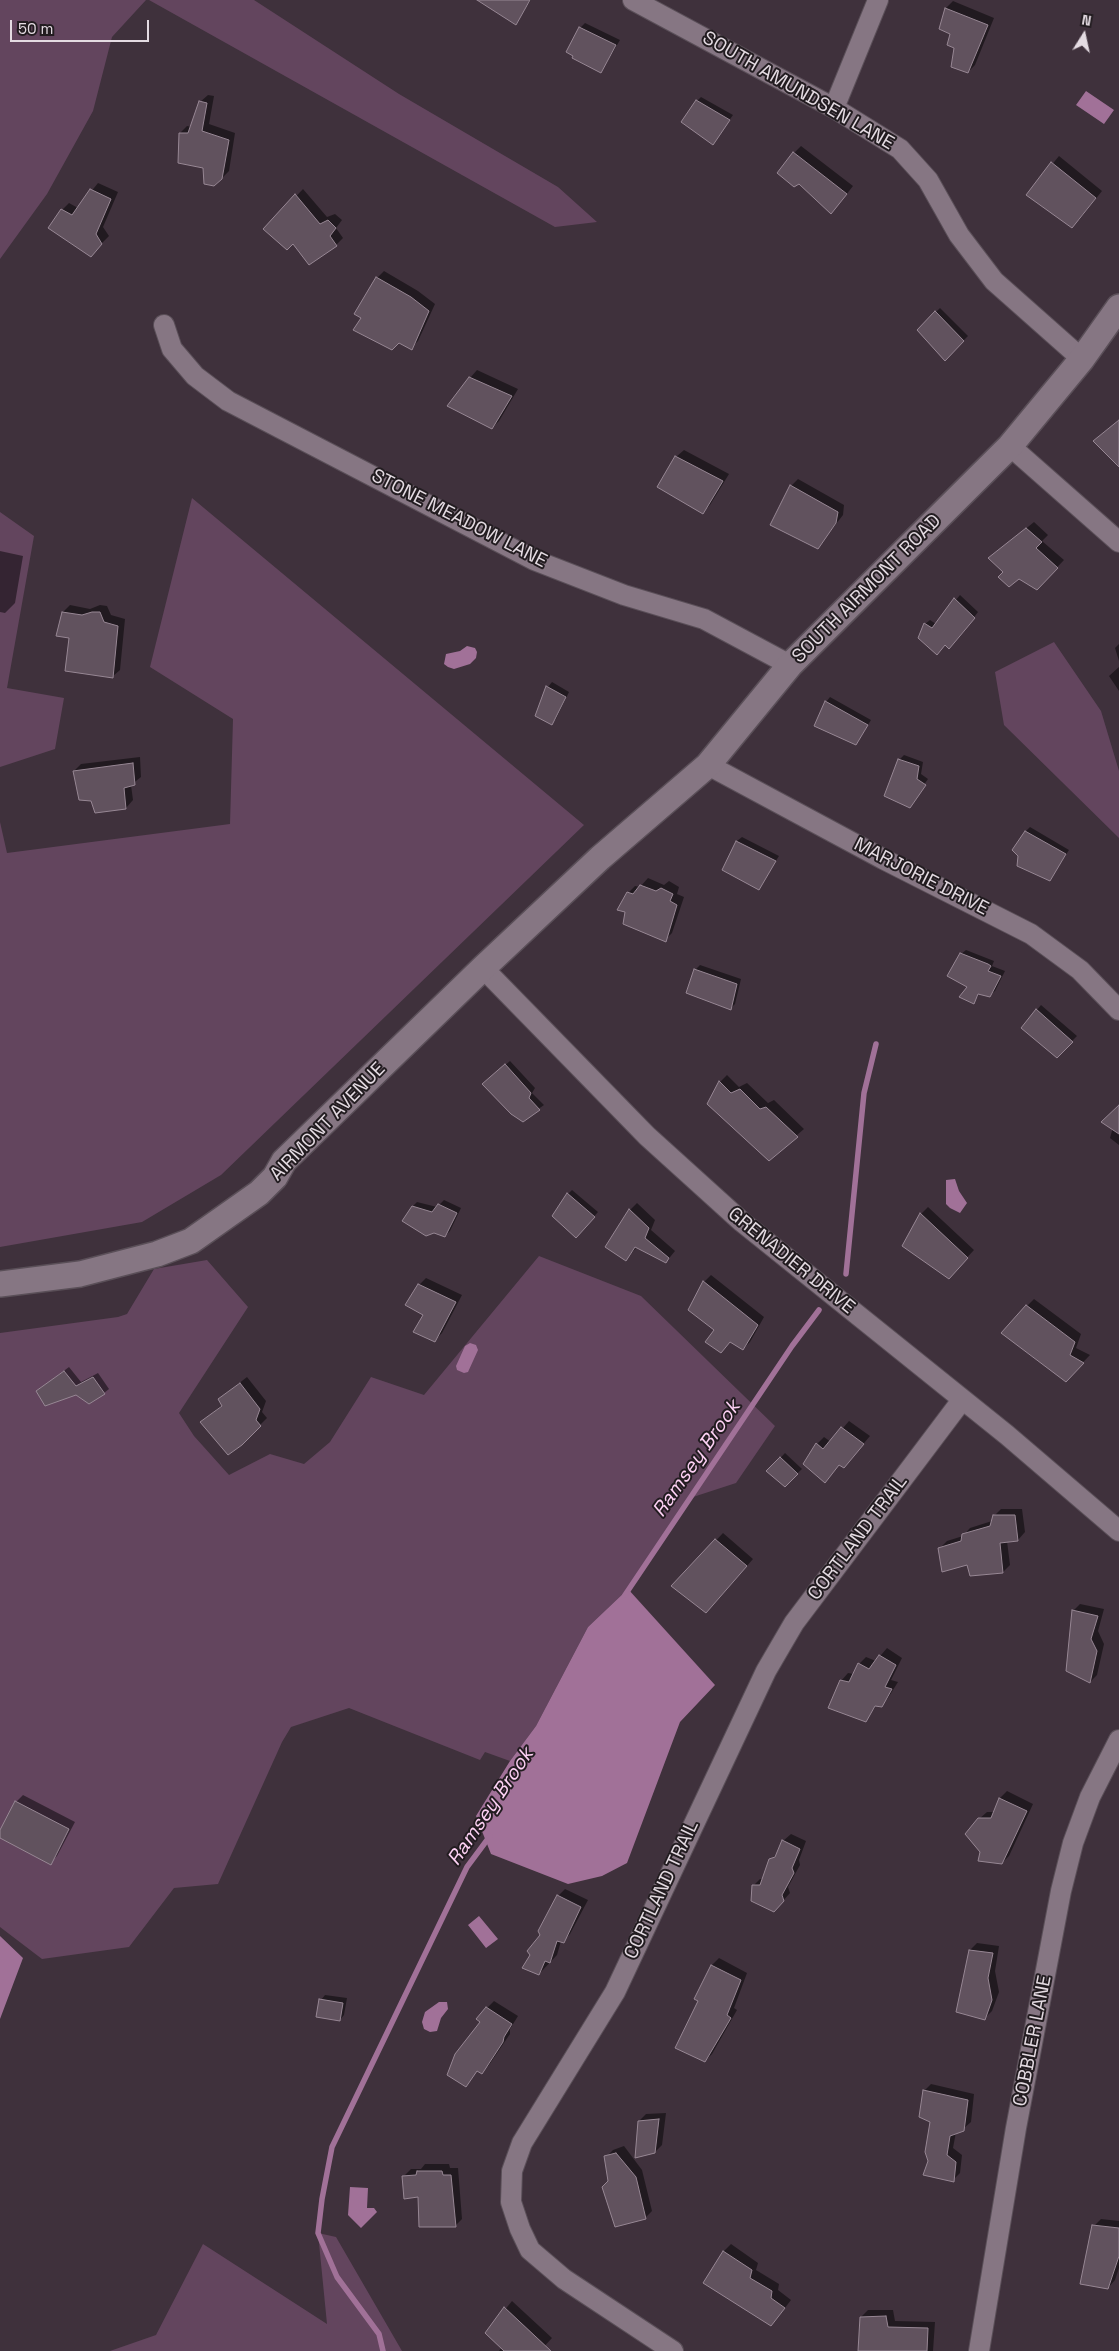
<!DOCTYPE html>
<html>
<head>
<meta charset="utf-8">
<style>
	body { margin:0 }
	#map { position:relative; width:1119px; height:2351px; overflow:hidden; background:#3f313c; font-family:"Space Grotesk",sans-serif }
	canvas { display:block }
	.north { position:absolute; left:1059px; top:10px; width:50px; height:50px; -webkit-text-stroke:4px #221c20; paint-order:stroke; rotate:10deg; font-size:14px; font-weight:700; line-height:20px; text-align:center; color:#e4dbe2 }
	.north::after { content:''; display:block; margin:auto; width:18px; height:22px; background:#e4dbe2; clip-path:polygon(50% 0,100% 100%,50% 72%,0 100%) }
	.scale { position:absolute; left:10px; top:20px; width:139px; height:22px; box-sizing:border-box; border:2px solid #e4dbe2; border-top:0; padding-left:6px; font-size:15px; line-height:18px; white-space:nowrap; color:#e4dbe2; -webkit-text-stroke:4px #221c20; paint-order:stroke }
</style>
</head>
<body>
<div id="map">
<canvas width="1119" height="2351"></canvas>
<div class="north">N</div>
<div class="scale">50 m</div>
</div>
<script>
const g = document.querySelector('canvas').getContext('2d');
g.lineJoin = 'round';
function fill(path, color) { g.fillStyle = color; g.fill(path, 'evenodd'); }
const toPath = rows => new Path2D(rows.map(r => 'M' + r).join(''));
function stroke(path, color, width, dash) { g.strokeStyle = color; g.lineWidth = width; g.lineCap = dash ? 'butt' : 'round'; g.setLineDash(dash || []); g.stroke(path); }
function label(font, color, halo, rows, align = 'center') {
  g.font = font + ' "Space Grotesk",sans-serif'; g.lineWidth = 4; g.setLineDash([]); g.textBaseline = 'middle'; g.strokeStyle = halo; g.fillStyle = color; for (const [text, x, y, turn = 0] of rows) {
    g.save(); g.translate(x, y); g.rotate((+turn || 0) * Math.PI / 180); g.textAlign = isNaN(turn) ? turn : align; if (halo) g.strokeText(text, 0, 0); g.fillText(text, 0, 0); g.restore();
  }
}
fill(toPath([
	[0,0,146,0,112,37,93,111,47,194,0,259],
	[149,0,254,0,399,94,558,187,597,222,555,227],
	[192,498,584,825,221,1175,142,1222,0,1247,0,822,7,853,230,824,233,719,150,667],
	[0,512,34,536,7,688,64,698,55,749,0,767],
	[1054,642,1101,711,1119,771,1119,838,1004,725,995,672],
	[539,1256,641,1296,775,1426,736,1483,690,1498,628,1589,588,1627,536,1726,510,1761,485,1752,480,1760,349,1708,291,1727,282,1742,218,1884,174,1888,129,1947,42,1959,0,1927,0,1333,118,1317,127,1314,154,1269,207,1260,248,1307,179,1413,194,1436,229,1475,270,1454,304,1464,330,1442,371,1377,424,1395],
	[318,2233,336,2237,402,2351,110,2351,156,2335,203,2244,327,2324]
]), '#63455e');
fill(toPath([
	[1086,91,1114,110,1104,124,1076,105],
	[467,646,475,648,477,652,476,658,470,664,454,669,448,667,444,664,446,654,460,651],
	[955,1179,959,1191,967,1203,960,1213,950,1208,946,1204,946,1180],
	[470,1343,476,1345,478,1350,468,1372,464,1373,457,1370,456,1366,465,1346],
	[628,1589,715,1685,680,1722,627,1863,602,1876,568,1884,491,1854,476,1816,510,1761,536,1726,588,1627],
	[479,1916,498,1939,486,1948,468,1925],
	[0,1936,23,1958,0,2019],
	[439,2002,447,2002,448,2009,441,2018,437,2031,430,2032,424,2029,422,2022,425,2012],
	[350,2187,368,2188,367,2208,374,2208,377,2212,361,2228,348,2215]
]), '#a17198');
fill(toPath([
	[485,0,531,0,516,23],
	[953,1,994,18,975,65,968,72,955,47,946,8],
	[585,23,620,40,601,72,580,28],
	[208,95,214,96,209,124,235,133,229,171,222,178,204,167,180,133,187,126,192,127,200,102],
	[701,97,733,115,713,143,697,101],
	[801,146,853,186,838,205,794,153],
	[1059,156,1102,191,1079,220,1027,195],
	[98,183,118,192,103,227,109,236,97,248,62,210,69,203,78,208],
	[303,189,327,217,335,214,342,220,336,228,343,238,336,245,293,243,265,229],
	[384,271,418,291,435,304,418,341,411,348,363,318,377,278],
	[940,308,968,336,945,359,918,330],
	[477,370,518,389,499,421,492,428,470,378],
	[684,450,729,474,710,505,703,512,676,457],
	[798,479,844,505,843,515,818,547,791,486],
	[1034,522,1048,535,1042,541,1064,560,1044,581,1019,577,1005,572,990,558],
	[0,551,23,556,15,603,5,613,0,612],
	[960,595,978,612,954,643,925,624,930,620,936,624],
	[70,605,90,609,100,605,107,606,111,615,125,619,120,670,112,677,70,637,63,612],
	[1119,644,1119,661,1115,648],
	[1119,667,1119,691,1109,676],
	[552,682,569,692,556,719,552,723,537,715,548,687],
	[830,697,871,720,856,744,826,702],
	[904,755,923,762,921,774,928,779,911,803,899,760],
	[140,757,141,777,131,785,133,800,126,808,92,800,74,771,81,764],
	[1030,827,1069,850,1050,879,1026,831],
	[742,837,779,856,758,889,724,870,737,841],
	[648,878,664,885,669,881,679,887,677,894,684,897,672,933,665,940,628,893,635,886,640,887],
	[966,950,994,961,992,966,1005,971,995,991,990,995,980,993,973,1003,961,954],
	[700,965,741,979,735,1004,730,1009,695,970],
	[1041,1005,1077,1036,1057,1056,1022,1028],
	[510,1061,535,1088,532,1093,544,1105,523,1120,488,1080],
	[727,1075,739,1087,747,1083,768,1103,774,1100,804,1129,769,1159,720,1082],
	[1119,1106,1119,1145,1110,1138],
	[572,1190,598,1212,580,1232,568,1194],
	[444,1200,461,1208,450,1231,445,1236,413,1206,417,1202,437,1207],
	[637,1203,655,1220,651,1230,675,1251,666,1262,637,1247,626,1259,630,1210],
	[928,1207,974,1250,949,1277,904,1245,921,1214],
	[711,1275,764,1317,750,1342,743,1349,731,1341,721,1352,716,1330,690,1310,704,1282],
	[426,1278,462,1295,442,1333,435,1340,425,1314,419,1285],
	[1034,1299,1081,1334,1076,1348,1090,1355,1066,1380,1027,1306],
	[69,1367,81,1382,98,1373,109,1389,104,1393,37,1391],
	[247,1377,266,1401,262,1412,267,1418,241,1444,201,1422,222,1405,219,1399],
	[849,1421,870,1436,844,1467,817,1444,824,1437,831,1442],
	[785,1453,802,1469,785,1485,768,1471],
	[1001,1509,1022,1509,1025,1532,1018,1540,1007,1541,1010,1565,1003,1572,968,1563,940,1548,947,1541,963,1536,970,1528,992,1521,994,1516],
	[723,1533,753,1559,713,1605,673,1586],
	[1080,1604,1104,1609,1098,1631,1104,1644,1097,1675,1090,1682,1073,1611],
	[887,1648,902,1658,891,1680,898,1682,888,1698,881,1706,877,1705,865,1720,841,1681,848,1673,854,1674,859,1664,866,1657,876,1661],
	[1007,1791,1033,1804,1009,1856,1002,1863,981,1851,979,1819,987,1812,995,1812,1000,1798],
	[23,1795,75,1822,57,1856,50,1863,0,1837,0,1833,16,1802],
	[791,1834,806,1841,799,1860,800,1865,788,1887,790,1893,781,1903,753,1886,760,1879,764,1879,770,1860,779,1852,783,1841],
	[565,1889,588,1900,570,1934,563,1941,561,1941,557,1955,539,1974,542,1935,558,1896],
	[977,1943,999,1946,995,1971,999,1992,992,2011,984,2019,970,1950],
	[719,1958,747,1973,734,2008,737,2010,712,2054,705,2061,700,2001,712,1965],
	[325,1995,347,1998,344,2015,340,2020,321,2000],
	[494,2001,518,2016,510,2029,510,2034,489,2065,482,2072,478,2070,465,2085,481,2022,487,2008],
	[931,2084,974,2094,971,2122,963,2129,956,2132,953,2148,962,2155,960,2173,953,2180,929,2161,931,2121,924,2091],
	[666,2113,662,2145,655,2152,639,2121,646,2114],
	[624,2146,642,2170,652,2211,645,2218,609,2182,606,2157,613,2150],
	[425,2164,449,2164,450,2168,458,2168,462,2219,455,2226,419,2195,404,2176,411,2169,421,2169],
	[1101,2219,1119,2221,1119,2268,1115,2280,1108,2288,1094,2226],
	[731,2244,758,2263,756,2270,779,2284,778,2290,791,2300,778,2317,705,2282,724,2251],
	[512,2301,552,2338,540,2351,499,2351,502,2347,486,2333],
	[868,2310,893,2310,895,2321,935,2322,933,2351,860,2351,861,2317]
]), '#0007');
stroke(toPath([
	[846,1274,864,1093,876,1044],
	[625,1595,792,1346,819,1310],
	[383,2351,379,2334,337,2277,318,2233,322,2199,332,2147,467,1867,490,1836]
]), '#a17198', 5.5);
const building = toPath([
	[477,0,530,0,516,25,477,0],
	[945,8,988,25,968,73,951,67,954,48,947,45,950,34,939,29,945,8],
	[579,27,616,45,601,73,572,58,573,56,566,52,579,27],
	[696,100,730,120,713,145,681,122,696,100],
	[199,101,207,103,202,131,229,140,222,179,214,186,204,184,203,168,178,163,179,133,188,133,199,101],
	[793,152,847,194,831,214,799,184,794,187,777,173,793,152],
	[1051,162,1096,198,1072,228,1026,195,1051,162],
	[90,189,111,199,96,234,102,244,91,257,48,228,61,209,72,215,90,189],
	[295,194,320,224,328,220,336,228,330,236,337,246,309,265,293,244,287,250,263,229,295,194],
	[376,277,411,297,429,311,412,350,399,343,392,350,353,330,361,318,354,314,376,277],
	[935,311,964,341,945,361,917,330,935,311],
	[469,377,512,396,492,429,447,406,469,377],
	[1119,420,1119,467,1093,441,1119,420],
	[675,456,723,481,703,514,657,487,675,456],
	[790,485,838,512,836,523,818,549,770,525,790,485],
	[1026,528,1042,542,1036,548,1058,568,1037,590,1019,579,1009,587,998,577,1003,572,988,558,1026,528],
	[954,598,975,618,949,649,945,645,937,655,918,638,924,623,932,628,954,598],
	[62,612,82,615,92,612,100,612,104,622,118,626,113,678,65,671,69,638,56,636,62,612],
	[546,686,566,697,552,725,535,716,546,686],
	[825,701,868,725,856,745,814,726,825,701],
	[898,759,919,766,917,779,926,785,910,808,884,796,898,759],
	[133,763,135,785,124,788,126,809,95,813,91,801,79,800,73,771,133,763],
	[1025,831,1066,854,1050,881,1017,866,1018,856,1012,850,1025,831],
	[736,841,776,861,759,890,722,870,736,841],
	[640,885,656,891,661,888,673,894,670,901,677,905,666,942,623,924,625,912,617,910,627,892,633,894,640,885],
	[960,953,988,964,991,966,988,971,1001,976,990,997,978,994,974,1004,959,997,967,987,947,976,960,953],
	[694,969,737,984,731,1010,686,993,694,969],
	[1036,1009,1073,1042,1057,1058,1021,1028,1036,1009],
	[505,1064,531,1093,529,1098,540,1110,523,1122,511,1114,482,1084,505,1064],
	[719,1081,731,1093,740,1089,760,1109,766,1107,798,1137,769,1161,707,1104,719,1081],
	[1119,1105,1119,1134,1101,1122,1119,1105],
	[567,1193,595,1217,576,1238,552,1216,567,1193],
	[438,1204,457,1213,445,1237,434,1233,426,1236,402,1221,412,1206,432,1212,438,1204],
	[629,1209,649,1228,645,1238,669,1258,666,1263,635,1247,626,1261,605,1247,629,1209],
	[920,1213,968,1258,949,1279,902,1246,920,1213],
	[703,1281,758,1325,743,1350,730,1342,721,1353,705,1342,714,1330,688,1310,703,1281],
	[418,1284,456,1302,435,1342,413,1332,423,1315,405,1305,418,1284],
	[1026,1305,1075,1342,1070,1355,1084,1363,1066,1382,1001,1333,1026,1305],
	[64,1371,76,1386,93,1377,105,1394,89,1404,76,1395,45,1406,36,1391,64,1371],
	[240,1383,260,1409,256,1420,261,1426,242,1445,228,1455,200,1422,222,1406,218,1399,240,1383],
	[841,1427,864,1444,844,1468,839,1465,825,1483,803,1464,816,1443,823,1449,841,1427],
	[780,1457,798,1474,785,1487,766,1471,780,1457],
	[993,1515,1015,1515,1018,1541,1000,1543,1003,1573,970,1576,967,1565,942,1572,938,1548,961,1541,962,1534,990,1526,993,1515],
	[715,1539,747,1566,706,1613,671,1586,715,1539],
	[1072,1610,1098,1616,1091,1639,1097,1651,1090,1683,1066,1671,1072,1610],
	[879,1655,896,1665,885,1687,892,1689,882,1707,875,1706,866,1722,828,1708,840,1680,849,1682,858,1663,869,1669,879,1655],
	[999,1798,1027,1811,1002,1864,978,1861,980,1852,965,1834,978,1818,991,1818,999,1798],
	[15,1801,69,1829,51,1865,0,1838,0,1830,15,1801],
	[782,1840,800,1849,792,1868,794,1873,782,1895,784,1901,774,1912,751,1901,752,1885,760,1885,769,1859,775,1857,782,1840],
	[557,1895,581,1907,564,1943,557,1941,550,1963,545,1961,539,1975,522,1968,530,1955,527,1951,540,1935,538,1931,557,1895],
	[969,1950,993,1953,988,1978,992,2000,985,2020,956,2012,969,1950],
	[711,1965,741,1980,727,2015,731,2018,705,2062,675,2048,698,2001,694,1999,711,1965],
	[319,1999,343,2003,340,2021,316,2017,319,1999],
	[486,2007,512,2024,504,2037,503,2042,482,2074,477,2071,466,2087,447,2075,455,2054,480,2022,476,2019,486,2007],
	[923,2090,968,2100,964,2131,950,2136,947,2155,956,2162,954,2182,923,2175,928,2161,925,2152,930,2122,919,2117,923,2090],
	[659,2119,655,2153,635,2158,638,2121,659,2119],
	[616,2153,636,2177,646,2219,615,2227,602,2187,608,2181,604,2156,616,2153],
	[417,2171,442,2171,443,2175,451,2175,456,2227,419,2227,418,2197,404,2199,402,2176,416,2175,417,2171],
	[1092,2225,1119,2228,1119,2256,1108,2289,1080,2284,1092,2225],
	[723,2251,752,2270,750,2278,772,2291,771,2298,785,2308,771,2326,703,2283,723,2251],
	[504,2307,551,2351,504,2351,485,2333,504,2307],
	[886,2316,888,2327,928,2328,927,2351,858,2351,860,2317,886,2316]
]);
fill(building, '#61525e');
stroke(building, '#978794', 1);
const minor = toPath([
	[633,0,834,108,900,149,928,180,959,235,994,281,1082,359],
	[834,108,878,0],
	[164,325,172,349,195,376,228,401,534,560,624,595,704,619,790,665],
	[1010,446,1119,542],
	[708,765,883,859,1031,934,1080,970,1119,1010],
	[483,968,647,1136,742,1222,1007,1435,1119,1531],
	[673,2351,564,2279,530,2250,520,2229,511,2202,512,2171,522,2143,615,1992,766,1671,794,1623,962,1400],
	[979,2351,1016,2128,1061,1891,1073,1843,1090,1797,1119,1740]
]);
const tertiary = toPath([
	[0,1284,80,1274,157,1254,191,1241,259,1193,275,1177,284,1161,483,968,600,858,708,765,790,665,1010,446,1082,359,1119,307]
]);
stroke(minor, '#5a4f58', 22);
stroke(tertiary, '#5a4f58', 28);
stroke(minor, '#867683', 20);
stroke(tertiary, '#867683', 25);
label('19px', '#e4dbe2', '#221c20', [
	["SOUTH AMUNDSEN LANE",798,91,30],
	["STONE MEADOW LANE",459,519,27],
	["SOUTH AIRMONT ROAD",867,589,-45],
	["MARJORIE DRIVE",921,877,27],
	["AIRMONT AVENUE",328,1122,-46],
	["GRENADIER DRIVE",791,1261,39],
	["CORTLAND TRAIL",858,1538,-53],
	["CORTLAND TRAIL",662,1890,-65],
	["COBBLER LANE",1033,2041,-79]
]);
label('italic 20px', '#fdd1f4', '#221c20', [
	["Ramsey Brook",697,1459,-55],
	["Ramsey Brook",491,1807,-56]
]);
</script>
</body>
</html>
